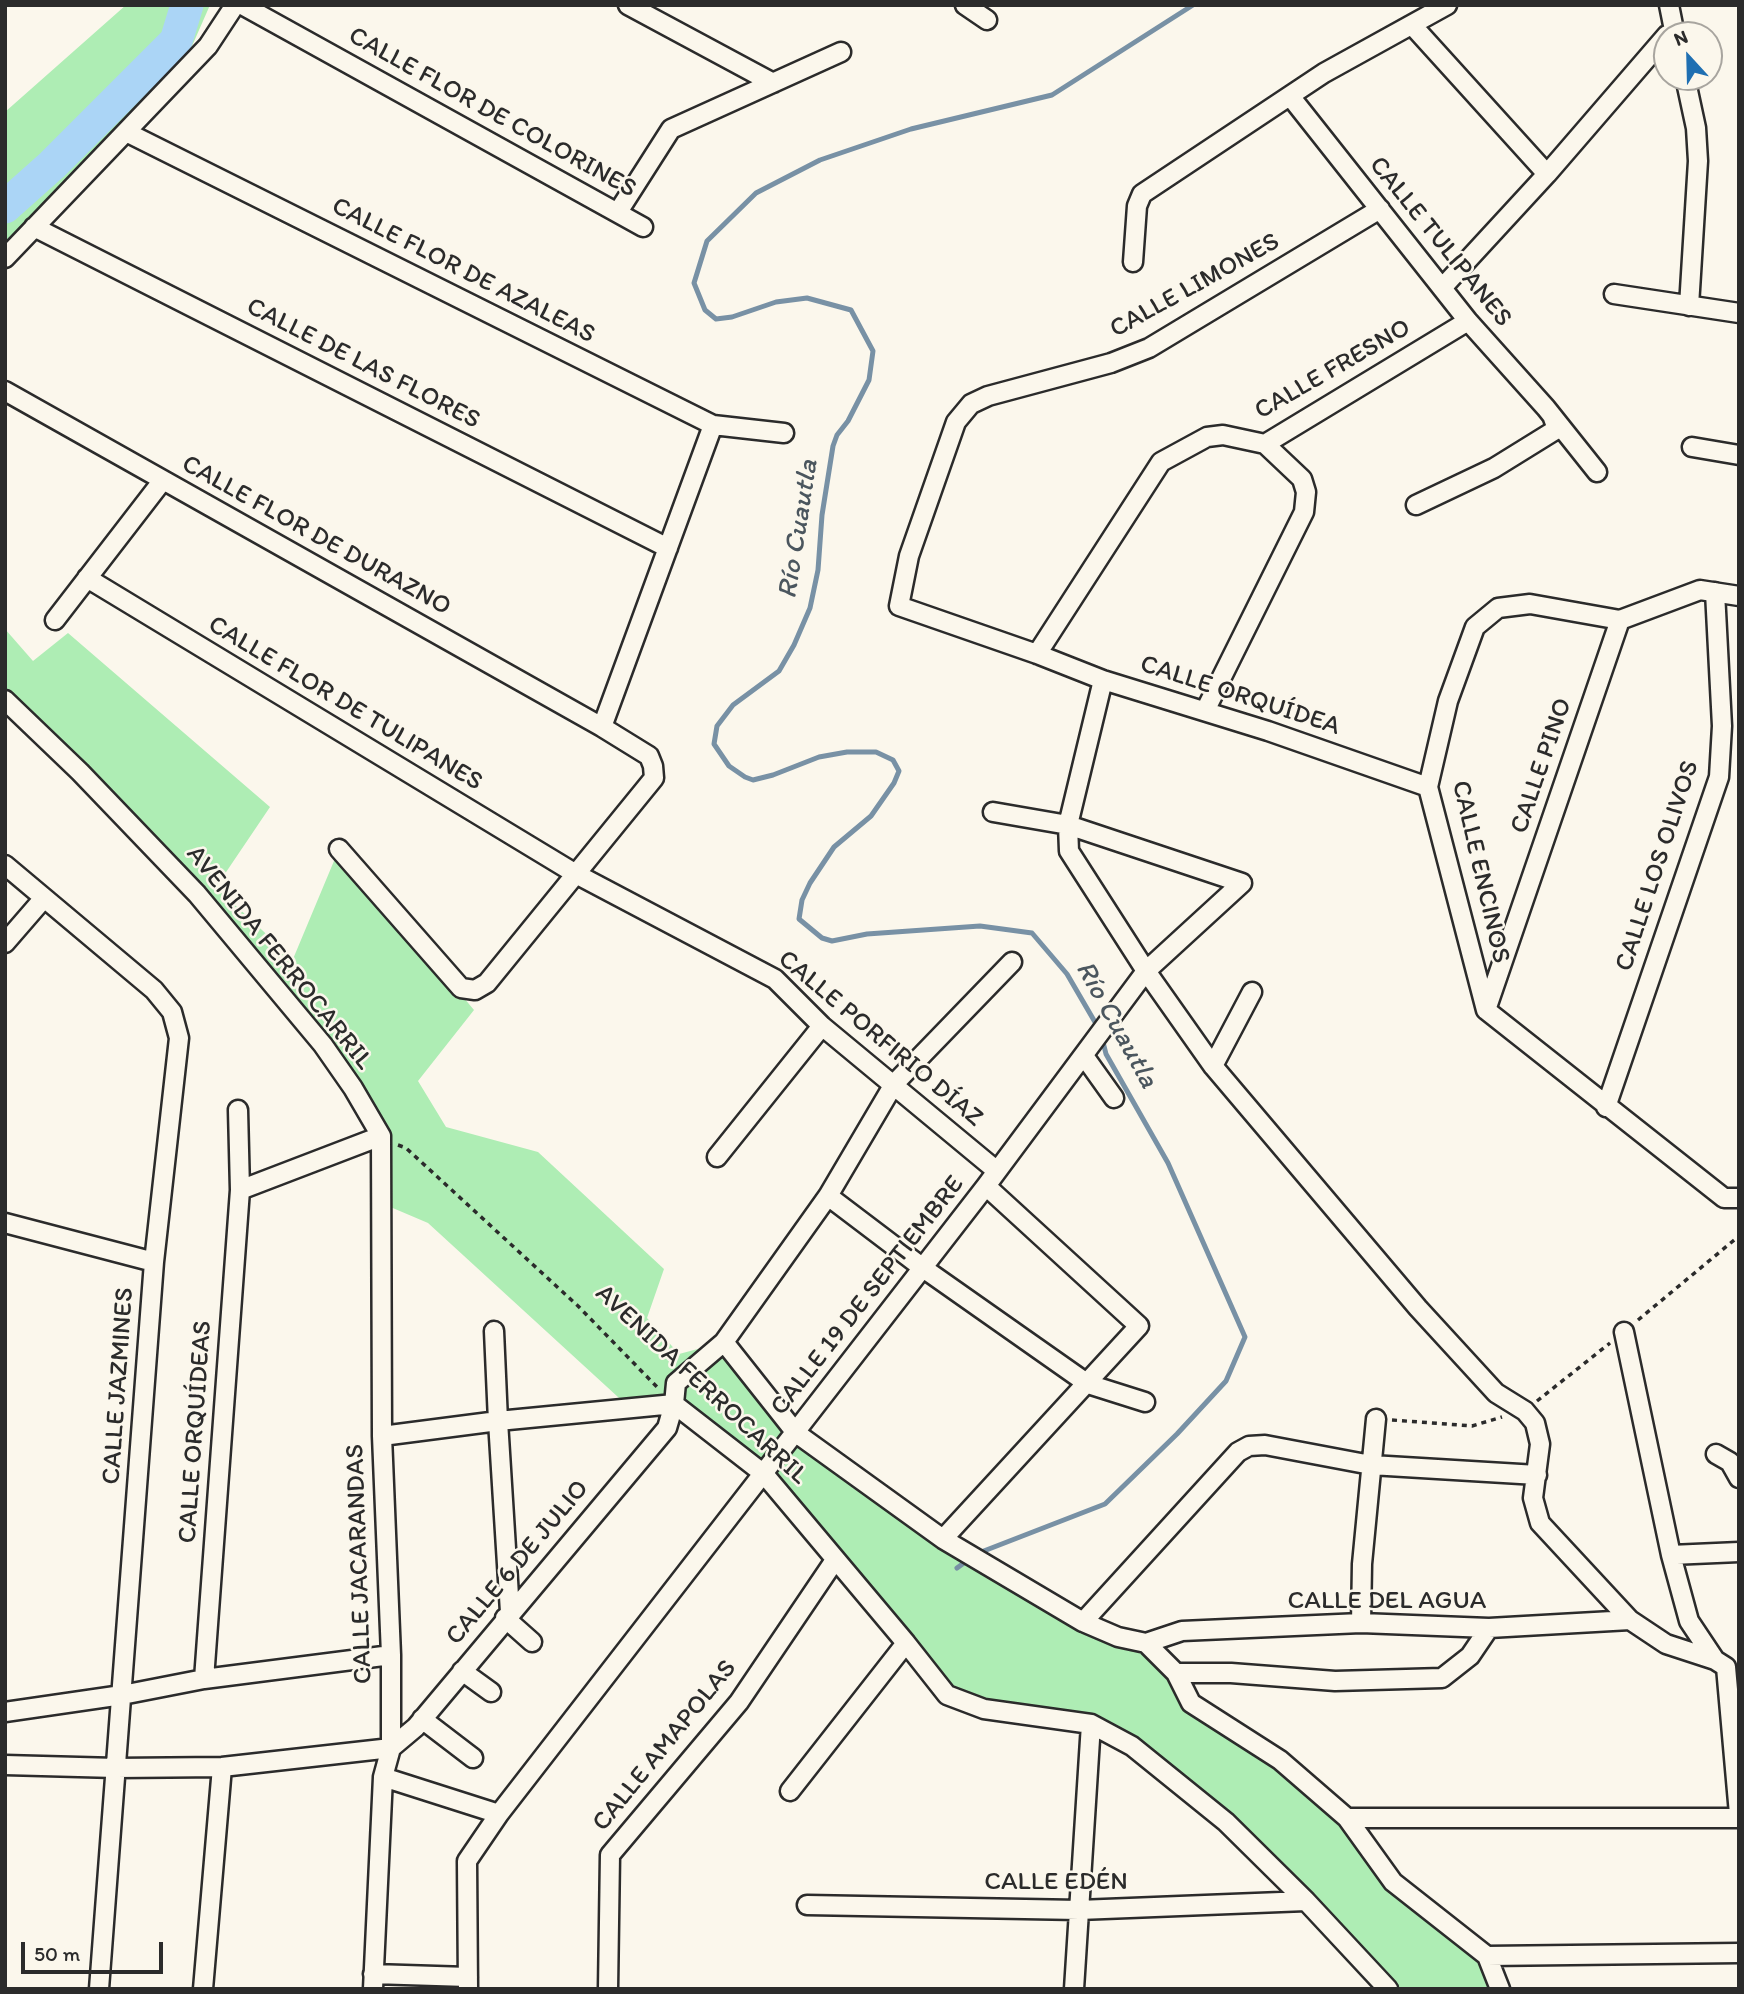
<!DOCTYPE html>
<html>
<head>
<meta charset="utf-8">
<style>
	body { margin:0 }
	#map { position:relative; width:1744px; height:1994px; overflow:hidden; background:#fbf7ec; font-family:Itim,sans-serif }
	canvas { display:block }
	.frame { position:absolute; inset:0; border:7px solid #2b2b2b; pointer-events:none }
	.north { position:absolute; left:1653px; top:21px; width:70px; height:70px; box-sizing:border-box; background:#fbf7ec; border:2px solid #a8a59f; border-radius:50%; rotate:338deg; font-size:19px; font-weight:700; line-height:28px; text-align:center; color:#2b2b2b }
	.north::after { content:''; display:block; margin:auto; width:24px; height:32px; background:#1f6fb2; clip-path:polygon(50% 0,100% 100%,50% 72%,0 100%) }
	.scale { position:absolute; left:21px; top:1942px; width:142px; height:32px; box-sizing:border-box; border:4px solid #2b2b2b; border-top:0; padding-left:9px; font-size:21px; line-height:24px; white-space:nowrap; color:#2b2b2b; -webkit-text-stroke:5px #fbf7ec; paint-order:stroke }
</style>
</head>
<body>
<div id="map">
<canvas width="1744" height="1994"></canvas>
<div class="frame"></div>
<div class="north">N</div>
<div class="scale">50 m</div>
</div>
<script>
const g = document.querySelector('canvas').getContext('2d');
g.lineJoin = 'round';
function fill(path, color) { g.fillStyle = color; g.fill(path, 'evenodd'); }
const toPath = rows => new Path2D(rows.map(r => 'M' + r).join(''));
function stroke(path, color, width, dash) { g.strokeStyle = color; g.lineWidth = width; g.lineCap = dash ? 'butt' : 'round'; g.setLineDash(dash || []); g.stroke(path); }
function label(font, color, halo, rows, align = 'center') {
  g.font = font + ' Itim,sans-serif'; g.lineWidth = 5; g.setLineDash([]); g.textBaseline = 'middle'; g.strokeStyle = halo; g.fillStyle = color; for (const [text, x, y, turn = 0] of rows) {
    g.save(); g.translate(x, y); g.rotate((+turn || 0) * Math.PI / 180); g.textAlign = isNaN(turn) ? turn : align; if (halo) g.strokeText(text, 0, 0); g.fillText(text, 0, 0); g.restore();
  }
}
fill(toPath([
	[126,5,210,5,178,78,5,247,5,112],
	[5,629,33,661,68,633,270,807,216,887,293,959,339,849,474,1010,418,1081,446,1127,538,1152,664,1269,647,1318,679,1354,724,1342,796,1433,1083,1622,1146,1643,1191,1704,1347,1818,1393,1882,1487,1956,1500,1989,1388,1989,1226,1822,1091,1724,947,1695,764,1474,674,1404,630,1408,428,1223,381,1203,381,1136,353,1088,159,855,5,700]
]), '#aeedb4');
stroke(toPath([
	[1099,1029,1067,974,1032,933,980,926,867,934,832,941,822,938,799,919,802,900,810,883,834,847,871,816,894,783,899,771,893,760,876,752,847,752,819,757,773,775,753,780,745,777,729,766,714,744,717,726,733,705,779,671,794,645,810,608,818,570,822,515,833,446,837,435,848,421,869,380,873,351,851,310,807,298,776,302,732,317,716,319,705,310,694,283,707,241,756,193,820,160,911,129,1052,95,1193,5],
	[976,1554,1105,1504,1177,1434,1226,1381,1245,1337,1168,1163,1106,1054,1102,1038],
	[957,1568,968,1560]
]), '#7891a5', 5);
stroke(toPath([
	[5,207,52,165,176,41,187,5]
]), '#abd5f6', 33);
const minor = toPath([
	[242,5,643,227],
	[628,5,773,83],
	[965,5,987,20],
	[1669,5,1675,35],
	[1412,25,1547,174],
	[1685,77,1696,128,1698,161,1689,306],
	[1290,96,1468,321,1546,408,1597,472],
	[126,132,713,425,784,433],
	[1380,209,1149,348,1111,363,988,396,971,404,956,422,909,556,899,606,1037,654,1103,680,1268,731,1428,787],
	[618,212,671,129,841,52],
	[34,227,668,548],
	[5,258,208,46,235,5],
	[1133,262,1137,206,1142,194,1324,73,1447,5],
	[1442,288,1547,174,1667,35],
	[1614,294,1739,313],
	[5,391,602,727,649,756,653,766,654,778,487,983,475,990,461,988,339,849],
	[1692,447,1739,455],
	[1416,505,1494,468,1557,429,1553,418],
	[87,578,576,874,775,979,822,1026,997,1171],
	[1739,596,1700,590,1620,620,1530,604,1498,608,1475,627,1448,701,1428,787,1486,1010,1724,1198,1739,1198],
	[55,620,163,480],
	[1037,654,1161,462,1207,437,1223,435,1265,444,1468,321],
	[1103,680,1068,825,1069,851,1146,971,1213,1066,1418,1308,1496,1393,1525,1411,1535,1423,1540,1444,1533,1498,1540,1523,1630,1620,1666,1644,1715,1660],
	[5,700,80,772,197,894,323,1045,353,1088,381,1136,382,1436,391,1655,391,1748,383,1777,373,1989],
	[1205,711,1304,512,1306,492,1302,479,1265,444],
	[602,727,713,425],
	[5,865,154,990,172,1012,179,1038,154,1262,99,1989],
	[5,943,44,898],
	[1486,1010,1620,620],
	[1084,1056,1114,1098],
	[1213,1066,1252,992],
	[1606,1107,1719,777,1722,726,1715,592],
	[717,1157,822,1026],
	[240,1190,381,1136],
	[828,1196,923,1268,1088,1384,1145,1402],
	[5,1223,154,1262],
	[494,1331,498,1421,510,1612],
	[1624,1332,1671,1555,1689,1621,1715,1660,1726,1667,1739,1814],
	[724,1342,796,1433,943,1539,1083,1622,1118,1637,1146,1643,1176,1673,1191,1703,1280,1760,1347,1818,1393,1882,1487,1956,1500,1989],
	[674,1404,764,1474,906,1643,947,1695,984,1709,1091,1724,1132,1746,1226,1822,1306,1901,1388,1989],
	[382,1436,498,1421,674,1404],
	[1716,1454,1730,1462,1739,1478],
	[943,1539,1139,1326,986,1186],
	[1671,1555,1739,1552],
	[505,1618,532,1642],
	[1083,1622,1238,1452,1249,1446,1265,1445,1371,1465,1537,1475],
	[1361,1623,1362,1564,1376,1419],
	[1146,1643,1182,1631,1361,1623,1489,1628,1630,1620],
	[462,1671,491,1692],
	[1176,1673,1231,1673,1335,1681,1442,1678,1470,1656,1489,1628],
	[204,1679,240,1190,238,1110],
	[5,1712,122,1695,204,1679,391,1655],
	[422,1719,473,1758],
	[5,1765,116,1768,222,1767,391,1748,416,1727,667,1428,674,1404,676,1383,724,1342,828,1196,894,1084,1012,962],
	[383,1777,499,1814],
	[790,1791,906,1643],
	[1347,1818,1739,1818],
	[807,1905,1079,1910,1306,1901],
	[1487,1956,1739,1953],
	[373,1974,468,1977],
	[203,1989,222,1767],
	[468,1989,467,1861,499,1814,986,1186,1146,971,1242,883,1068,825,993,812],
	[608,1989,610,1855,739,1702,835,1560],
	[1074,1989,1091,1724]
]);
stroke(minor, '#2b2b2b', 23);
stroke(toPath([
	[398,1145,406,1148,578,1306,658,1388],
	[1638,1320,1739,1236],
	[1537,1401,1610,1343],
	[1392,1420,1472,1426,1502,1417]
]), '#2b2b2b', 3.5, [5, 5]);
stroke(minor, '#fbf7ec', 18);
label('26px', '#2b2b2b', '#fbf7ec', [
	["CALLE FLOR DE COLORINES",492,113,29],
	["CALLE TULIPANES",1440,242,51],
	["CALLE FLOR DE AZALEAS",463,271,27],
	["CALLE LIMONES",1195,286,-29],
	["CALLE DE LAS FLORES",363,364,27],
	["CALLE FRESNO",1333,370,-30],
	["CALLE FLOR DE DURAZNO",316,536,29],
	["CALLE ORQUÍDEA",1240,696,18],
	["CALLE FLOR DE TULIPANES",345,704,31],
	["CALLE PINO",1542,766,-71],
	["CALLE LOS OLIVOS",1658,866,-72],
	["CALLE ENCINOS",1480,872,77],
	["AVENIDA FERROCARRIL",279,958,51],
	["CALLE PORFIRIO DÍAZ",880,1039,40],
	["CALLE 19 DE SEPTIEMBRE",868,1296,-52],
	["AVENIDA FERROCARRIL",701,1385,43],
	["CALLE JAZMINES",119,1386,-86],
	["CALLE ORQUÍDEAS",196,1432,-86],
	["CALLE 6 DE JULIO",518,1563,-50],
	["CALLE JACARANDAS",360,1564,-92],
	["CALLE DEL AGUA",1387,1601],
	["CALLE AMAPOLAS",665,1746,-51],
	["CALLE EDÉN",1056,1882]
]);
label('italic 28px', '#4b565e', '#fbf7ec', [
	["Río Cuautla",799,529,-81],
	["Río Cuautla",1116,1025,61]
]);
</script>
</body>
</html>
